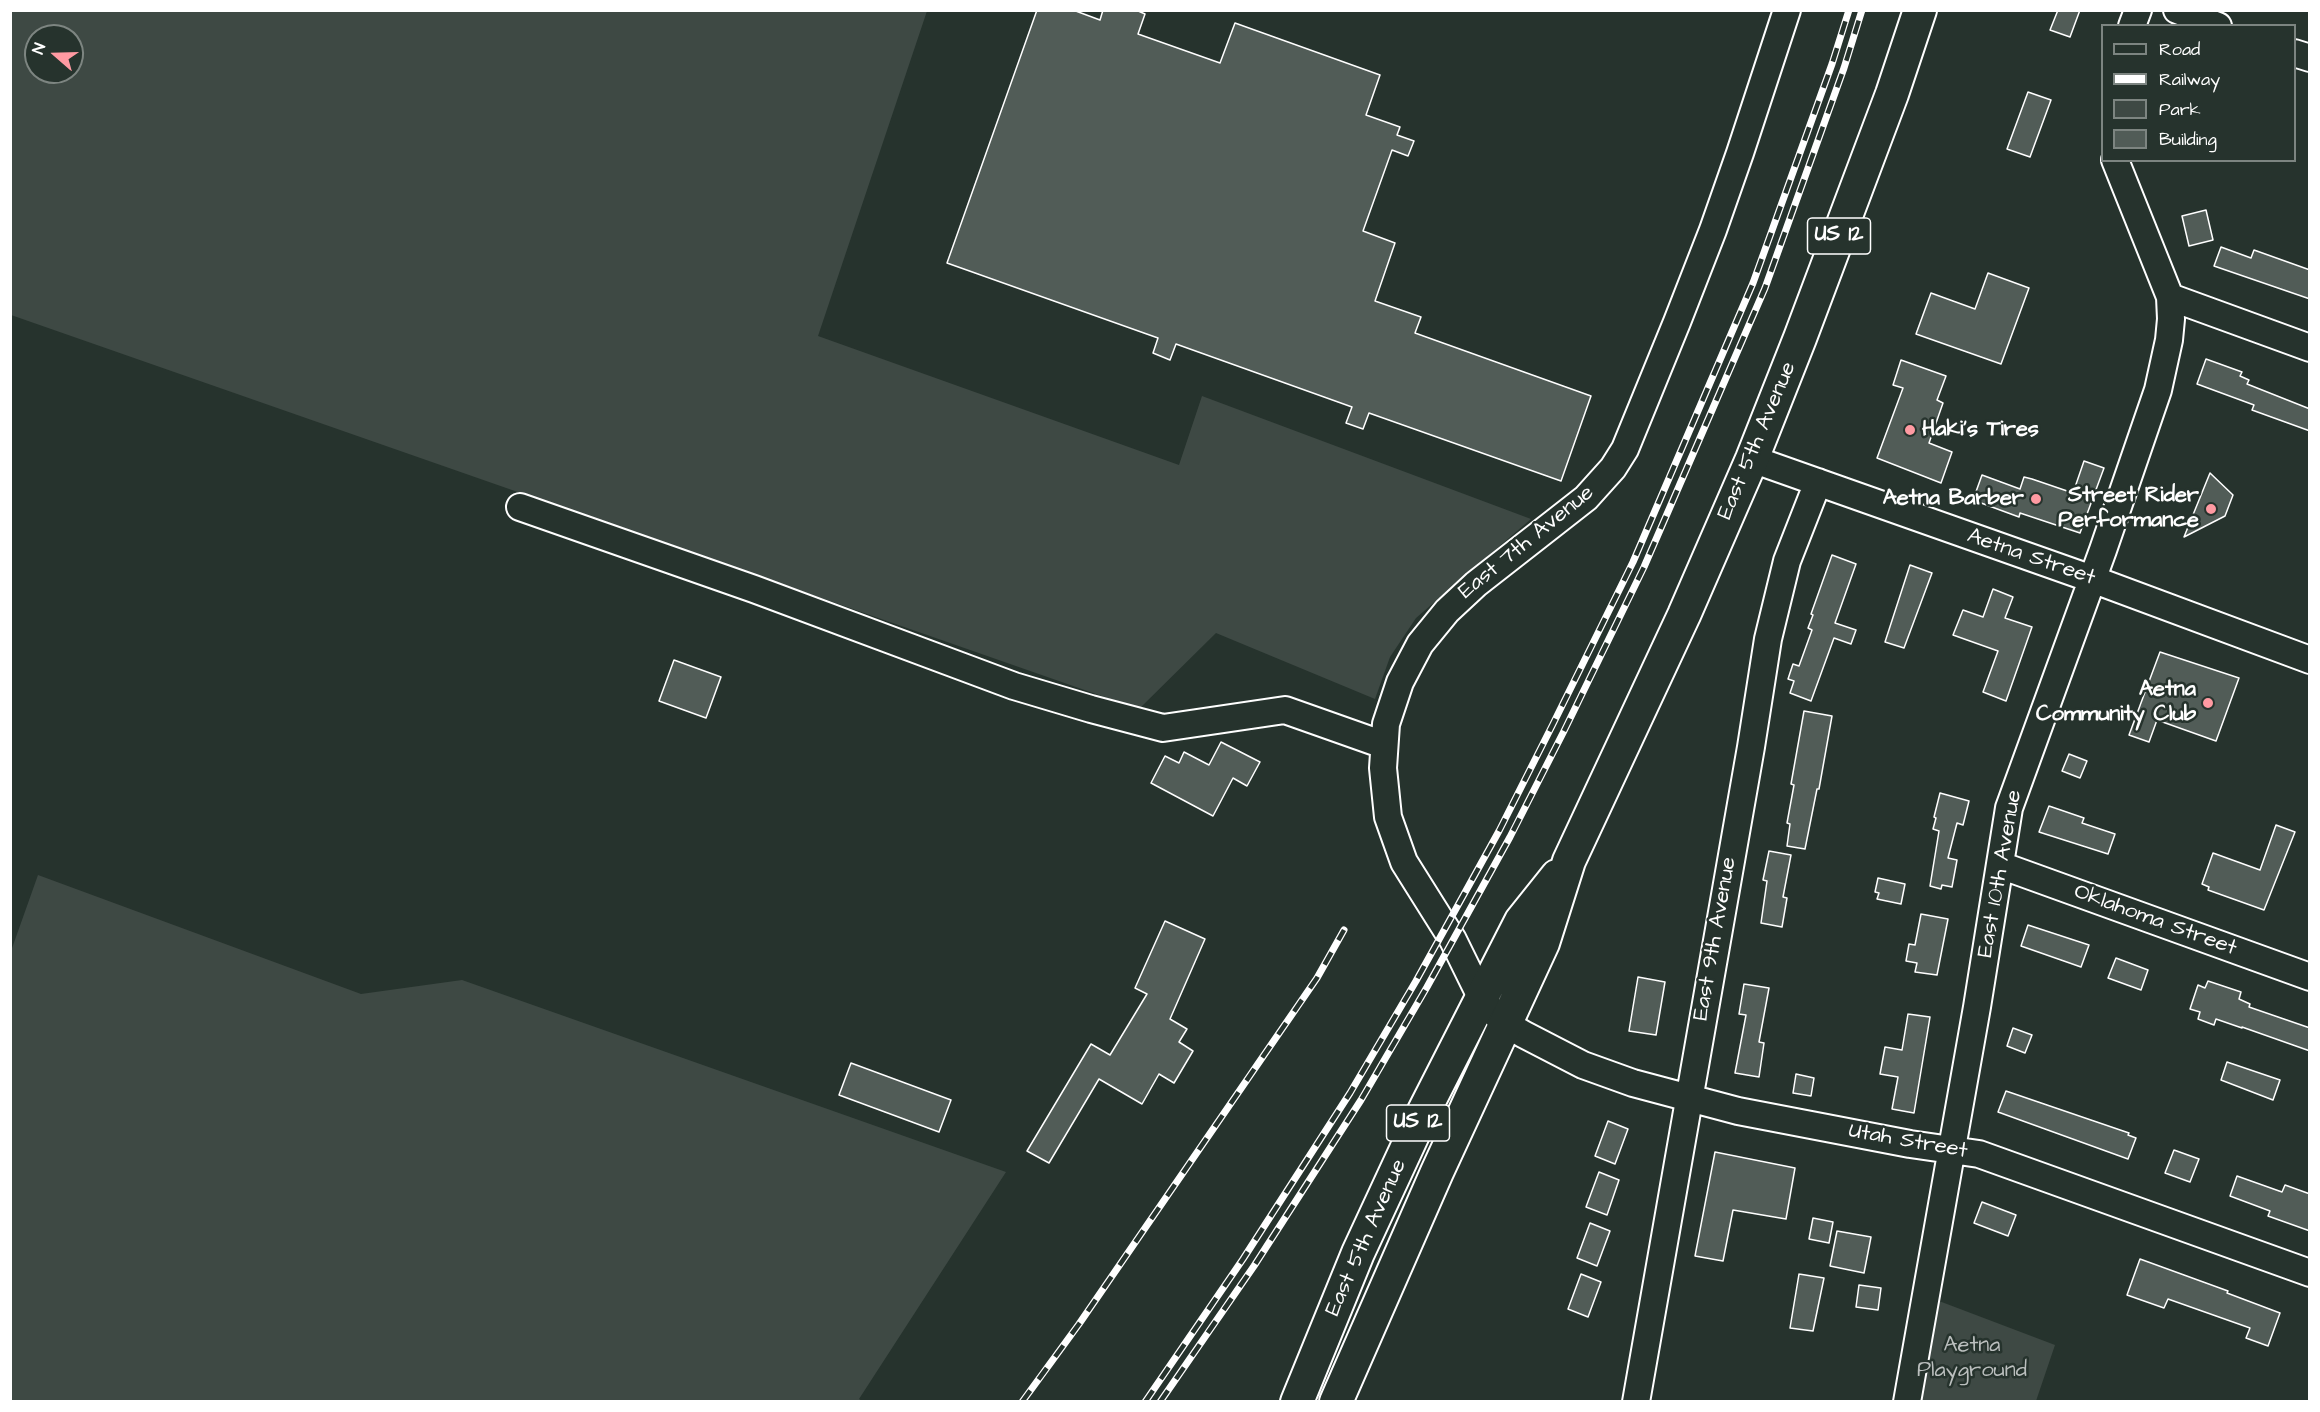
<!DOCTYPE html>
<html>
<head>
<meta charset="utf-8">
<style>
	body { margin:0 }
	#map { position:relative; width:2320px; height:1412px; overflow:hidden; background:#26332d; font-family:"Architects Daughter",sans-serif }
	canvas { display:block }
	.frame { position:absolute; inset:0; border:12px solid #fff; pointer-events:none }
	.legend { position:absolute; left:2101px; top:24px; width:195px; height:138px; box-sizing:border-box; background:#26332d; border:2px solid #7d8581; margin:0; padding:8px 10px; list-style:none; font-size:18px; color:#fff }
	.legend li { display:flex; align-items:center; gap:12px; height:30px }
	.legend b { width:30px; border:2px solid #7d8581 }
	.north { position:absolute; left:24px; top:24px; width:60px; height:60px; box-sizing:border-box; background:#26332d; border:2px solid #7d8581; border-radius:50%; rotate:290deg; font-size:16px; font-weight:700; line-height:24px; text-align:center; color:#fff }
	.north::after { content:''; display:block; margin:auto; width:21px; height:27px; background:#ff9aa2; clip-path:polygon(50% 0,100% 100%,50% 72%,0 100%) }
</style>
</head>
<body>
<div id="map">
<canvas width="2320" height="1412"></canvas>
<div class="frame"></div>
<ul class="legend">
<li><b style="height:8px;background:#26332d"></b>Road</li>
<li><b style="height:8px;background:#fff"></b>Railway</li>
<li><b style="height:16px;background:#3e4944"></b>Park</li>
<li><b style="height:16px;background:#515c57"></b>Building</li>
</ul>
<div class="north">N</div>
</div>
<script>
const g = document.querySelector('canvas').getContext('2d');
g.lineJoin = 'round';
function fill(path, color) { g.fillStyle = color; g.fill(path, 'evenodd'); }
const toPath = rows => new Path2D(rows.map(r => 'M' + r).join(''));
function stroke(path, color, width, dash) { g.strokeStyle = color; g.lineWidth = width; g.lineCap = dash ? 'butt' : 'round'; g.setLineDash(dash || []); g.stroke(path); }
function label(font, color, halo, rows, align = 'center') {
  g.font = font + ' "Architects Daughter",sans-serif'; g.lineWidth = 5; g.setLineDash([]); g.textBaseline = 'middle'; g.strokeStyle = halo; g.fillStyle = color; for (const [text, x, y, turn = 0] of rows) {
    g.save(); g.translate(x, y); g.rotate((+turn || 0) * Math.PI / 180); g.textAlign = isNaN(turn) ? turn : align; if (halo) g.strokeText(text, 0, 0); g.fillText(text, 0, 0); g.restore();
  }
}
fill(toPath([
	[11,11,927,11,818,336,1179,465,1202,396,1531,519,1416,618,1390,657,1375,699,1216,633,1139,709,11,315],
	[36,36,72,36,72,72,36,72],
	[38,875,361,994,462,980,1006,1172,859,1399,862,1401,11,1401,11,951],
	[1939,1301,2055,1345,2036,1401,1920,1402]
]), '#3e4944');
const building = toPath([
	[1037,10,1073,10,1100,20,1103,10,1136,10,1145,14,1138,34,1220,63,1235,23,1380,75,1366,115,1400,127,1397,135,1414,141,1408,156,1392,150,1363,231,1395,243,1375,301,1421,317,1415,333,1591,396,1561,481,1369,413,1363,429,1346,423,1352,407,1176,344,1170,360,1153,353,1158,338,947,263,1037,10],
	[2058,10,2080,10,2070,37,2050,30,2058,10],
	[2028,92,2051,100,2030,157,2007,149,2028,92],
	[2206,210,2213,240,2189,246,2182,216,2206,210],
	[2221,247,2251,258,2254,250,2310,270,2310,299,2214,266,2221,247],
	[1988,273,2029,288,2001,364,1916,334,1931,293,1975,309,1988,273],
	[2206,359,2242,372,2240,376,2249,380,2247,384,2310,409,2310,431,2252,410,2254,405,2197,384,2206,359],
	[1901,360,1946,376,1937,400,1943,403,1929,443,1952,452,1941,483,1877,458,1903,388,1893,385,1901,360],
	[2084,461,2104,468,2080,533,2020,513,2019,517,1973,500,1982,475,2020,489,2024,477,2032,479,2073,493,2084,461],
	[2210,473,2233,495,2225,516,2184,537,2210,473],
	[1832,555,1856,564,1835,623,1856,630,1851,644,1834,638,1811,701,1790,693,1794,681,1788,679,1793,664,1799,666,1812,630,1808,628,1813,615,1811,614,1832,555],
	[1910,565,1932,573,1904,648,1885,642,1910,565],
	[1993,589,2013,597,2005,618,2032,627,2006,701,1983,692,1998,651,1953,635,1963,610,1983,617,1993,589],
	[2160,652,2239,678,2216,741,2157,720,2149,742,2129,735,2160,652],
	[674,660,721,677,706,718,659,701,674,660],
	[1804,711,1832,716,1819,789,1817,789,1805,849,1787,846,1790,824,1787,823,1794,785,1791,784,1804,711],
	[1221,742,1260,762,1247,786,1233,778,1213,816,1151,783,1165,756,1179,763,1184,752,1209,765,1221,742],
	[2069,754,2087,761,2080,778,2062,771,2069,754],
	[1940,793,1969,801,1963,825,1957,823,1948,858,1957,860,1952,887,1942,885,1941,889,1930,886,1939,831,1933,829,1936,818,1934,817,1940,793],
	[2049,806,2084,818,2082,823,2115,834,2108,854,2039,832,2049,806],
	[2276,825,2295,832,2264,910,2208,890,2209,887,2202,884,2213,853,2260,870,2276,825],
	[1769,851,1791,855,1783,897,1787,898,1782,927,1761,923,1767,881,1763,880,1769,851],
	[1878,878,1905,884,1901,904,1877,899,1879,893,1875,892,1878,878],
	[1921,914,1948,919,1937,975,1915,972,1917,963,1906,961,1909,944,1915,945,1921,914],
	[1165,921,1205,939,1170,1019,1187,1029,1179,1042,1193,1051,1174,1083,1159,1074,1142,1104,1099,1079,1049,1163,1027,1151,1091,1044,1110,1055,1147,994,1135,988,1165,921],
	[2028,925,2089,945,2081,967,2021,946,2028,925],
	[2116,958,2148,970,2141,990,2108,978,2116,958],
	[1638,977,1665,982,1656,1035,1629,1031,1638,977],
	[2208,981,2241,992,2239,999,2250,1004,2249,1007,2310,1028,2310,1051,2242,1027,2242,1028,2216,1019,2214,1025,2198,1019,2200,1012,2190,1009,2198,985,2205,988,2208,981],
	[1744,984,1769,988,1759,1042,1764,1043,1759,1077,1735,1073,1746,1015,1739,1014,1744,984],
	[1908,1014,1930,1017,1914,1113,1892,1109,1898,1077,1880,1074,1885,1047,1902,1050,1908,1014],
	[2013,1028,2032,1035,2025,1053,2007,1046,2013,1028],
	[2227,1062,2280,1080,2273,1100,2221,1080,2227,1062],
	[851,1063,951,1100,939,1132,839,1095,851,1063],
	[1796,1074,1814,1078,1811,1096,1793,1093,1796,1074],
	[2006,1091,2129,1133,2128,1135,2136,1138,2128,1159,1998,1112,2006,1091],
	[1608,1121,1628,1129,1615,1164,1595,1156,1608,1121],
	[2174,1150,2199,1159,2190,1182,2165,1173,2174,1150],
	[1715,1152,1795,1168,1786,1219,1733,1210,1723,1261,1695,1256,1715,1152],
	[1599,1172,1619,1180,1607,1215,1586,1207,1599,1172],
	[2237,1176,2282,1192,2285,1185,2310,1194,2310,1231,2268,1216,2270,1211,2230,1196,2237,1176],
	[1982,1202,2016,1215,2008,1236,1974,1223,1982,1202],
	[1813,1218,1833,1222,1829,1243,1809,1239,1813,1218],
	[1590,1223,1610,1231,1597,1266,1577,1258,1590,1223],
	[1837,1231,1871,1237,1864,1273,1830,1266,1837,1231],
	[2140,1259,2228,1291,2227,1293,2280,1313,2268,1346,2246,1338,2250,1328,2168,1299,2164,1308,2127,1295,2140,1259],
	[1581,1274,1601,1282,1588,1317,1568,1309,1581,1274],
	[1799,1274,1824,1278,1813,1331,1790,1328,1799,1274],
	[1859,1285,1881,1288,1878,1310,1856,1307,1859,1285]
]);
fill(building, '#515c57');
stroke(building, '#fff', 1.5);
const minor = toPath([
	[1787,10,1740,153,1713,230,1677,322,1625,449,1613,468,1586,498,1476,584,1447,611,1420,644,1400,682,1386,724,1383,768,1388,817,1404,862,1453,940,1481,997,1492,1011,1505,1023,1523,1034,1583,1065,1633,1083,1738,1111,1910,1144,1979,1154,2310,1273],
	[2177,10,2218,26],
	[2132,26,2138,10],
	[2294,53,2310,58],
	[2170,297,2310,348],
	[1752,459,2092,579,2310,660],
	[520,507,754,589,1014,686,1091,709,1163,728,1285,710,1384,745],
	[2000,865,2310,977],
	[1636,1402,1751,747,1768,639,1787,561,1818,482],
	[1907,1402,1977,1007,2009,808,2103,550,2158,390,2169,340,2171,319,2170,297,2115,160]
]);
const major = toPath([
	[1297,1402,1358,1253,1423,1113,1521,921,1557,876],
	[1336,1402,1437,1172,1543,943,1569,861,1684,615,1752,459,1800,338,1892,94,1920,10]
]);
stroke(minor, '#fff', 30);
stroke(major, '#fff', 36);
stroke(minor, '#26332d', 26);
stroke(major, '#26332d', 32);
const rail = toPath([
	[1022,1402,1079,1324,1317,978,1344,930],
	[1145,1402,1243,1259,1350,1093,1416,981,1499,831,1552,726,1633,562,1753,283,1832,64,1849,10],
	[1160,1402,1254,1266,1361,1100,1427,987,1510,837,1564,731,1644,567,1765,288,1844,68,1862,10]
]);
stroke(rail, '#fff', 7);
stroke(rail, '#26332d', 4.5, [14]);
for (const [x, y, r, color] of [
	[1910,430,6,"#ff9aa2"],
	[2036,499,6,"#ff9aa2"],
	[2211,509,6,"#ff9aa2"],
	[2208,703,6,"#ff9aa2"]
]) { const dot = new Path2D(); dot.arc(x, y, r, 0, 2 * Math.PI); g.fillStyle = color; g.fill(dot); stroke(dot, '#26332d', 2); }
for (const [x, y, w] of [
	[1839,236,63],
	[1418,1123,63]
]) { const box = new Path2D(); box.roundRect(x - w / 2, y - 18, w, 36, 4.5); g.fillStyle = '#26332d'; g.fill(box); stroke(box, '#fff', 1.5); }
label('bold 21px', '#fff', null, [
	["US 12",1839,236],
	["US 12",1418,1123]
]);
label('bold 22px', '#fff', '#26332d', [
	["Haki's Tires",1922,430,"left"],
	["Street Rider",2199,496],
	["Performance",2199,521],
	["Aetna Barber",2024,499],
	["Aetna",2196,690],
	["Community Club",2196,715]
], 'right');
label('22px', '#fff', '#26332d', [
	["East 5th Avenue",1758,441,-67],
	["East 7th Avenue",1527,543,-39],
	["Aetna Street",2031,558,19],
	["East 10th Avenue",2001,874,-80],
	["Oklahoma Street",2155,921,20],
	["East 9th Avenue",1716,939,-80],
	["Utah Street",1908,1142,10],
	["East 5th Avenue",1367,1238,-66]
]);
label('22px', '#bbbfbe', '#26332d', [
	["Aetna",1972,1346],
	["Playground",1972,1371]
]);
</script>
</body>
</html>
